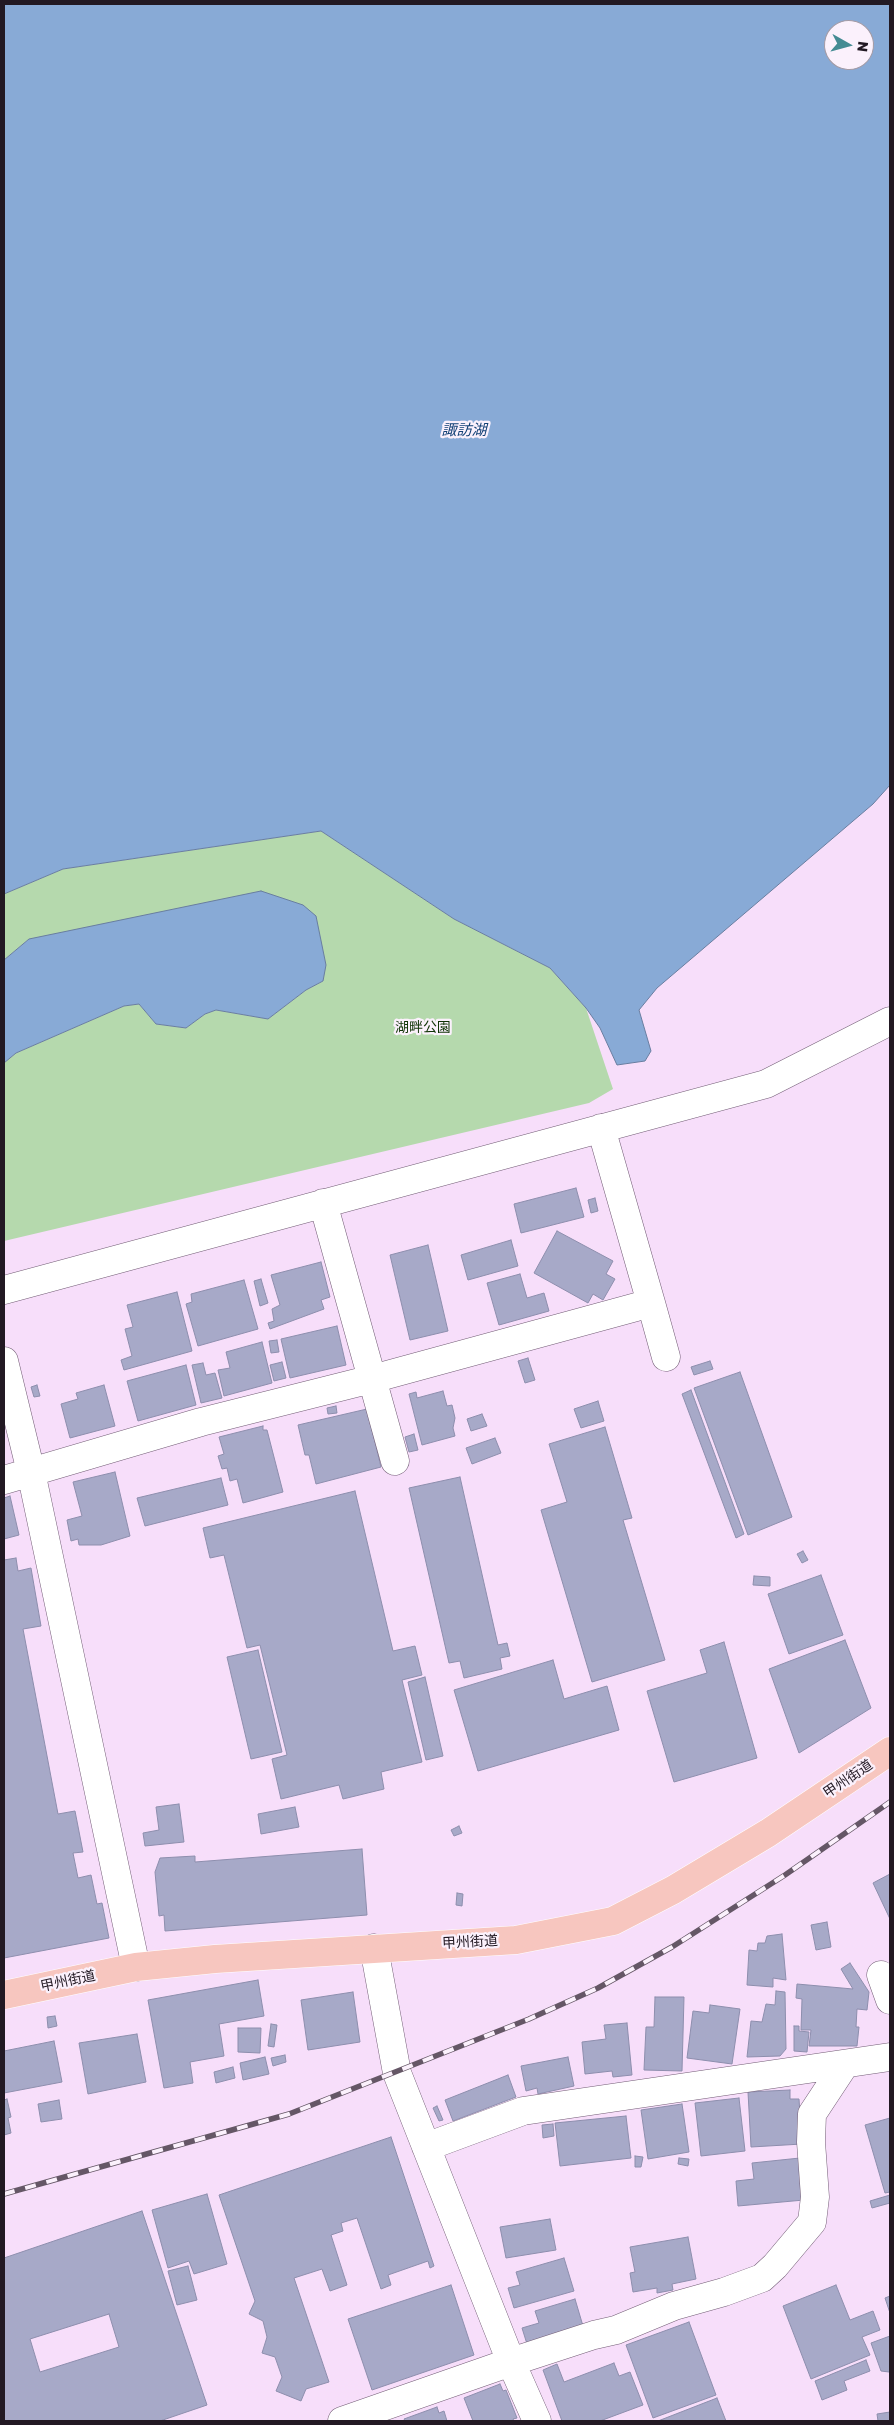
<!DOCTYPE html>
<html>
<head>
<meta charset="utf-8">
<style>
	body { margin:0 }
	#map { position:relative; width:894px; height:2425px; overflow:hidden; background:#f7defa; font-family:"Golos Text",sans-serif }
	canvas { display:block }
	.frame { position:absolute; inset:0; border:5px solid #221923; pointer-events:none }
	.north { position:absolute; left:824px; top:20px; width:50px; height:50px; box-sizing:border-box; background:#fbf1fc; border:1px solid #a49ba5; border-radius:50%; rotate:97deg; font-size:14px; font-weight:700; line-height:20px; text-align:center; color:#221923 }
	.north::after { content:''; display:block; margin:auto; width:18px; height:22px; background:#448b93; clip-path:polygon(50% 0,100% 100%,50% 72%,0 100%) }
</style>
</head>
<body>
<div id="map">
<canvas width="894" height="2425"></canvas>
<div class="frame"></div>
<div class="north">N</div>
</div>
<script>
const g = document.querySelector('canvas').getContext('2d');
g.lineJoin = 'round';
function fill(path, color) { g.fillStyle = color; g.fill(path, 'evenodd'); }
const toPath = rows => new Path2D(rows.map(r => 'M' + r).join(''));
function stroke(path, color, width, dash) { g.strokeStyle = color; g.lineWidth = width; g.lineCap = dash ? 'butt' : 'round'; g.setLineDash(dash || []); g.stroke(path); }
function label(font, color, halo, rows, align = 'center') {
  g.font = font + ' "Golos Text","Noto Sans JP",sans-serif'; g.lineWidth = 4.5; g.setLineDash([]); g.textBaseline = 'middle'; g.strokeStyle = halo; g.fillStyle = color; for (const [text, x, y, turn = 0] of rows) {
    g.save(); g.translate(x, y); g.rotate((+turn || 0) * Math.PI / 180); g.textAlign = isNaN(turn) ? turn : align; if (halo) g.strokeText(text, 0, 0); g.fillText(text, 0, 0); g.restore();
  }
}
fill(toPath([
	[321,831,454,919,550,968,586,1008,613,1089,589,1103,4,1241,4,1063,16,1053,124,1006,139,1004,156,1024,186,1028,205,1014,216,1010,268,1019,306,990,323,981,29,939,4,960,4,894,63,869]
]), '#b5d9ad');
const water = toPath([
	[4,4,890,4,890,785,873,804,657,988,639,1010,651,1051,645,1061,617,1065,600,1028,586,1008,550,968,454,919,321,831,63,869,4,894,4,4],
	[834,30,864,30,864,60,834,60,834,30],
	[261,891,303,905,316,916,326,965,323,981,306,990,268,1019,216,1010,205,1014,186,1028,156,1024,139,1004,124,1006,16,1053,4,1063,4,960,29,939,261,891]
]);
fill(water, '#88aad6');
stroke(water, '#697ea0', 1);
const building = toPath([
	[576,1188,584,1217,521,1233,514,1204,576,1188],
	[595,1198,598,1211,591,1213,588,1200,595,1198],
	[557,1231,613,1261,606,1274,615,1279,603,1300,593,1294,588,1303,534,1273,557,1231],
	[511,1240,518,1266,468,1280,461,1255,511,1240],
	[428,1245,448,1331,410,1340,390,1255,428,1245],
	[321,1262,330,1297,321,1300,324,1309,270,1329,268,1323,274,1321,272,1309,280,1305,271,1275,321,1262],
	[520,1274,527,1298,544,1293,549,1311,499,1325,487,1283,520,1274],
	[261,1279,268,1303,260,1306,254,1281,261,1279],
	[244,1280,258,1329,198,1346,186,1304,192,1302,191,1294,244,1280],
	[177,1292,192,1351,124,1370,121,1360,132,1356,125,1329,133,1327,127,1305,177,1292],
	[337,1326,346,1365,290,1378,281,1339,337,1326],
	[277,1340,279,1352,271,1353,269,1341,277,1340],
	[262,1342,272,1383,224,1396,218,1370,230,1368,226,1352,262,1342],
	[528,1358,535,1380,525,1383,518,1361,528,1358],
	[710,1361,713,1369,694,1375,691,1367,710,1361],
	[282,1362,286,1378,274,1381,270,1365,282,1362],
	[203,1363,206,1375,215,1373,222,1398,201,1403,192,1365,203,1363],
	[186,1365,196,1405,138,1421,127,1381,186,1365],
	[740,1372,792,1517,748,1535,694,1388,740,1372],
	[37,1385,40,1396,34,1397,31,1387,37,1385],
	[104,1385,115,1426,70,1438,61,1404,78,1399,76,1393,104,1385],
	[691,1390,744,1534,736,1538,682,1394,691,1390],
	[443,1391,447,1406,452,1405,455,1418,453,1428,455,1436,422,1445,409,1394,416,1392,417,1398,443,1391],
	[598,1401,604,1421,581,1428,574,1409,598,1401],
	[336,1406,337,1413,328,1414,327,1408,336,1406],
	[367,1409,381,1467,316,1484,309,1455,305,1455,298,1425,367,1409],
	[482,1414,487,1426,471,1431,467,1419,482,1414],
	[263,1426,263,1430,267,1430,283,1492,243,1503,237,1479,230,1481,227,1468,222,1469,218,1456,224,1454,219,1437,263,1426],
	[605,1427,632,1518,623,1520,665,1660,592,1682,541,1510,567,1502,549,1444,605,1427],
	[414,1434,418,1450,409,1452,405,1437,414,1434],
	[495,1438,501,1453,472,1464,466,1448,495,1438],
	[115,1472,130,1536,101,1545,79,1545,78,1539,71,1541,67,1520,82,1516,73,1482,115,1472],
	[460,1477,498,1645,507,1643,510,1656,500,1658,502,1669,464,1678,460,1661,449,1663,409,1488,460,1477],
	[221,1478,228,1505,145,1526,137,1498,221,1478],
	[355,1491,393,1651,415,1646,422,1675,402,1680,422,1762,381,1772,384,1789,343,1799,339,1785,281,1799,272,1759,287,1755,260,1645,247,1648,224,1555,210,1558,203,1528,355,1491],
	[10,1496,19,1535,4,1539,4,1498,10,1496],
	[803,1551,808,1560,802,1563,797,1554,803,1551],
	[16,1558,18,1571,31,1568,41,1626,23,1629,58,1814,75,1811,83,1852,73,1853,78,1878,91,1875,97,1904,102,1903,109,1938,4,1958,4,1560,16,1558],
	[821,1575,843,1635,789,1654,768,1594,821,1575],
	[754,1576,770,1577,770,1586,753,1585,754,1576],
	[845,1640,871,1708,799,1753,769,1669,845,1640],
	[724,1642,757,1758,674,1782,647,1691,707,1673,700,1650,724,1642],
	[258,1650,282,1752,251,1759,227,1657,258,1650],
	[553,1660,564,1699,607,1686,619,1730,478,1771,454,1690,553,1660],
	[425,1677,443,1756,426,1760,408,1682,425,1677],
	[179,1804,184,1842,145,1846,143,1833,159,1830,156,1807,179,1804],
	[295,1807,299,1827,261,1834,258,1814,295,1807],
	[459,1826,462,1833,454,1836,451,1830,459,1826],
	[362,1849,367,1915,165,1931,164,1915,159,1916,155,1872,160,1858,195,1856,195,1862,362,1849],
	[890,1874,890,1919,873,1883,890,1874],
	[457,1893,463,1894,462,1906,456,1905,457,1893],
	[827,1922,831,1947,816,1950,811,1925,827,1922],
	[782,1934,786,1980,773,1978,773,1987,747,1985,749,1950,757,1951,758,1943,765,1943,767,1936,782,1934],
	[850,1963,869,1992,867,2010,857,2009,856,2027,859,2027,857,2046,809,2046,811,2030,801,2030,802,1999,796,1998,797,1984,853,1989,841,1969,850,1963],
	[258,1980,264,2016,219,2024,224,2056,190,2062,193,2083,164,2088,148,2000,258,1980],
	[776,1991,785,1992,786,2049,780,2056,747,2057,751,2021,762,2022,766,2004,775,2005,776,1991],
	[353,1992,360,2042,308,2050,301,2000,353,1992],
	[655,1997,684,1997,682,2071,644,2070,646,2027,654,2027,655,1997],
	[710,2005,740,2009,732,2064,687,2058,693,2011,709,2013,710,2005],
	[55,2016,57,2026,48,2028,47,2017,55,2016],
	[627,2023,632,2075,613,2077,612,2071,585,2074,582,2042,606,2039,604,2025,627,2023],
	[271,2024,277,2025,274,2047,268,2046,271,2024],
	[794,2026,799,2026,799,2031,809,2032,807,2052,794,2051,794,2026],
	[238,2028,261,2028,260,2053,238,2052,238,2028],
	[137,2034,146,2082,88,2094,79,2043,137,2034],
	[54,2041,62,2082,4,2093,4,2051,54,2041],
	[285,2055,286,2062,273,2066,271,2058,285,2055],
	[265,2057,269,2074,243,2080,240,2063,265,2057],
	[568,2057,574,2086,538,2094,537,2088,526,2091,521,2066,568,2057],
	[233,2067,235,2078,216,2083,214,2072,233,2067],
	[508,2075,516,2097,453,2121,445,2100,508,2075],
	[790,2090,790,2099,799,2099,802,2144,751,2147,748,2092,790,2090],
	[739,2098,745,2151,701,2156,695,2103,739,2098],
	[7,2099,11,2117,8,2118,11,2133,4,2135,4,2100,7,2099],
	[59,2100,62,2119,41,2122,38,2104,59,2100],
	[682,2104,689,2152,648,2159,641,2110,682,2104],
	[437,2106,443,2120,439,2121,433,2108,437,2106],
	[626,2116,631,2158,560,2166,555,2123,626,2116],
	[890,2118,890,2192,885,2193,865,2125,890,2118],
	[553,2124,554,2136,543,2138,542,2125,553,2124],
	[391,2137,434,2266,430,2268,428,2261,388,2275,391,2285,381,2289,357,2218,341,2223,343,2231,331,2235,347,2285,330,2291,322,2269,294,2278,329,2382,306,2389,301,2401,276,2391,282,2377,275,2357,262,2353,267,2337,263,2321,249,2314,255,2301,219,2195,391,2137],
	[635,2156,643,2157,641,2167,635,2167,635,2156],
	[679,2158,689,2159,688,2166,678,2164,679,2158],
	[800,2158,804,2200,738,2206,736,2181,754,2179,752,2163,800,2158],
	[207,2194,227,2264,194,2274,189,2261,168,2268,152,2210,207,2194],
	[890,2195,890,2203,872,2208,870,2201,890,2195],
	[142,2211,207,2405,160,2421,4,2421,4,2258,142,2211],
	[109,2314,119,2347,40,2372,30,2339,109,2314],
	[550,2219,556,2250,506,2258,500,2227,550,2219],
	[688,2237,696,2279,672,2284,673,2290,657,2293,657,2288,633,2292,630,2273,635,2272,630,2247,688,2237],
	[564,2258,574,2291,514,2308,508,2288,520,2285,516,2272,564,2258],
	[188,2266,197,2300,177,2305,168,2271,188,2266],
	[451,2285,474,2355,372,2390,348,2319,451,2285],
	[836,2285,850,2320,873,2311,880,2330,862,2337,870,2355,811,2379,783,2306,836,2285],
	[890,2296,890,2313,885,2298,890,2296],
	[575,2299,583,2326,527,2344,522,2328,539,2323,535,2311,575,2299],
	[689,2322,716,2395,653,2418,626,2345,689,2322],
	[890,2336,890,2372,889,2372,881,2371,871,2343,890,2336],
	[866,2360,870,2371,844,2381,847,2390,822,2400,815,2381,866,2360],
	[614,2363,619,2376,630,2372,643,2405,600,2421,562,2421,543,2370,557,2364,564,2382,614,2363],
	[500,2384,503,2391,506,2390,517,2418,513,2419,514,2421,473,2421,464,2398,500,2384],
	[717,2398,726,2421,658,2421,717,2398],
	[437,2407,439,2413,444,2411,447,2421,405,2421,404,2419,437,2407],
	[890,2412,890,2421,878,2421,877,2414,890,2412]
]);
fill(building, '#a7a9c8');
stroke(building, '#8d8ead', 1);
const minor = toPath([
	[323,1203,395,1461],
	[4,1290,766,1084,890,1021],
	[651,1303,666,1357],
	[4,1361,31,1472,136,1967],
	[4,1480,201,1422,372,1379,651,1303,601,1128],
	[374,1948,397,2073,511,2362,537,2421],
	[881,1975,890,2000],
	[426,2147,523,2111,890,2057],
	[342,2421,511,2362,594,2335,616,2330,674,2306,724,2292,762,2278,775,2266,812,2222,815,2197,811,2142,812,2114,845,2064]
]);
const highway = toPath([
	[4,1995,136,1967,215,1959,516,1940,613,1921,673,1890,768,1833,890,1751]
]);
stroke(minor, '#735e76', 29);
stroke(highway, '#fff', 29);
stroke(minor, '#fff', 28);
stroke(highway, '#f7c6bf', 28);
const rail = toPath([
	[4,2194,289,2114,529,2019,598,1988,672,1947,785,1875,890,1802]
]);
stroke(rail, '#655766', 5.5);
stroke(rail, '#fbf1fc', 4, [11]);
label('14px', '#0f3305', '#fbf1fc', [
	["湖畔公園",423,1028]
]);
label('14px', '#221923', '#fbf1fc', [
	["甲州街道",848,1779,-34],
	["甲州街道",470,1942,-3],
	["甲州街道",68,1981,-12]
]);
label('italic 15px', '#124075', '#fbf1fc', [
	["諏訪湖",464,430]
]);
</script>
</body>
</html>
